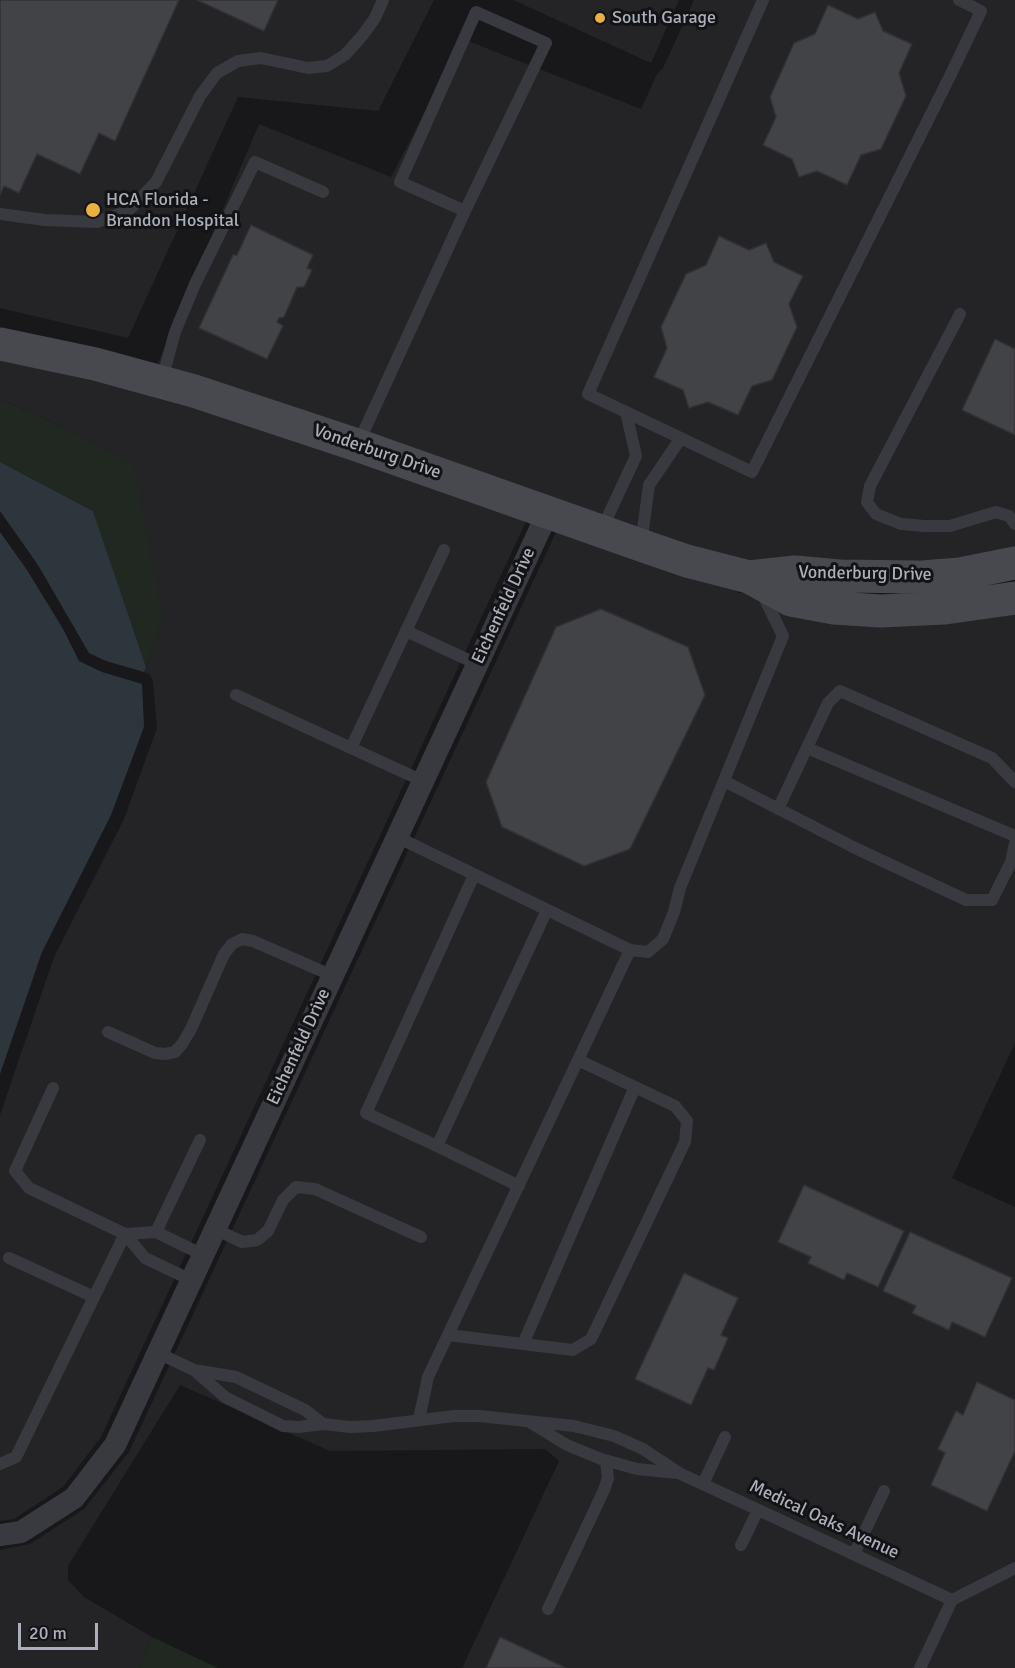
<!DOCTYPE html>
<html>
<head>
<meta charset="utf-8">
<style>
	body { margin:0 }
	#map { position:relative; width:1015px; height:1668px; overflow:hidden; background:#18181a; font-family:Signika,sans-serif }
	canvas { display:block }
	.scale { position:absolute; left:18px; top:1623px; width:80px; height:27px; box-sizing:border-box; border:3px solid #abafb9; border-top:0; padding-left:8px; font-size:18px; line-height:21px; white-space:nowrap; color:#abafb9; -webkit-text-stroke:4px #131315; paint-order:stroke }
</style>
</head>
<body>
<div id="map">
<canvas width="1015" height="1668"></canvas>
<div class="scale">20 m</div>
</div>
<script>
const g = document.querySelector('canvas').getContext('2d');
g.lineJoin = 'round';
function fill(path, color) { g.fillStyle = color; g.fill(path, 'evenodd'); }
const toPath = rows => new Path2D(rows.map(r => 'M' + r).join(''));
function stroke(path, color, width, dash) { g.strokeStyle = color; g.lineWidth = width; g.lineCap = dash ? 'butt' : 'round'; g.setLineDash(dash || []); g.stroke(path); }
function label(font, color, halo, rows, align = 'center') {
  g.font = font + ' Signika,sans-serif'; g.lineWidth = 6; g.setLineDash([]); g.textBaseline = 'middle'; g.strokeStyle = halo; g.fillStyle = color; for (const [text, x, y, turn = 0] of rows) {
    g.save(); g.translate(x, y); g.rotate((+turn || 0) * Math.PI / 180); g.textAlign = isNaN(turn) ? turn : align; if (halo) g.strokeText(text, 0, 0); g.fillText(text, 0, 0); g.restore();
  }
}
fill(toPath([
	[0,0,434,0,378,111,238,97,128,338,0,308],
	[513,0,679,0,651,63],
	[694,0,1015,0,1015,548,957,560,751,563,743,558,741,561,691,548,157,365,259,124,391,177,463,39,641,109,657,74,663,68],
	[0,359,191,404,527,519,101,1437,63,1487,14,1519,0,1521,0,1115,54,957,124,819,157,728,153,681,149,674,144,672,163,620,61,426,0,399],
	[557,530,737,588,738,593,747,592,1015,612,1015,1043,952,1178,1015,1207,1015,1668,462,1668,559,1461,545,1449,330,1451,180,1385,68,1566,68,1580,84,1597,152,1637,140,1668,0,1668,0,1550,30,1544,84,1509,129,1452]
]), '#242427');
fill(toPath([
	[0,399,61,426,134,467,163,620,146,667,93,511,0,462],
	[152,1637,218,1668,140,1668]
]), '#202821');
fill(toPath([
	[0,462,93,511,146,667,144,672,106,661,89,653,38,565,0,511],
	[0,532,27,570,63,629,79,661,102,672,142,684,144,727,111,815,42,952,0,1074]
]), '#2e363d');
const building = toPath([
	[0,0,179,0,115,141,99,133,80,174,37,154,19,193,4,186,0,195,0,0],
	[197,0,278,0,264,31,197,0],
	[828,5,858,19,875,12,883,31,912,44,899,73,906,96,881,149,861,155,847,185,817,171,799,177,792,159,763,145,776,117,770,97,794,43,815,34,828,5],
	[251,225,313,255,307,268,312,270,304,287,297,287,284,317,279,318,277,322,283,326,267,359,199,328,233,255,237,255,251,225],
	[719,236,749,250,766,243,774,262,803,276,789,304,797,327,772,380,752,386,738,415,708,402,689,408,683,390,654,377,667,348,661,327,686,274,706,265,719,236],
	[995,339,1015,349,1015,435,962,410,995,339],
	[601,609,688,647,705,695,630,849,584,866,502,827,486,782,556,627,601,609],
	[804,1185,904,1231,878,1287,847,1273,844,1280,808,1263,811,1257,778,1242,804,1185],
	[910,1232,1012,1278,985,1337,952,1322,949,1330,912,1313,916,1306,883,1291,910,1232],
	[684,1273,738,1298,721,1335,728,1338,714,1370,708,1368,691,1405,635,1379,684,1273],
	[977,1382,1015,1400,1015,1451,987,1511,931,1485,945,1453,938,1449,956,1411,963,1415,977,1382],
	[500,1637,566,1668,486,1668,500,1637]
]);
fill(building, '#424347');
stroke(building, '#323236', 1.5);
stroke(toPath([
	[763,0,588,394,752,472,951,74,981,11,959,0],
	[0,214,45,220,97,222,128,211,156,182,200,96,217,73,238,61,261,58,308,68,327,66,345,55,362,36,375,18,383,0],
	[960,314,870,486,867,502,876,514,901,524,924,526,950,526,996,512,1009,516,1015,524],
	[162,380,175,332,195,284,255,162,323,192],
	[358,444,465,211,546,43,476,12,400,182,465,211],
	[602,529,636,456,626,412],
	[641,544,649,485,681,438],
	[406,631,477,664],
	[236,695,351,748],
	[807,748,1015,836],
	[423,781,351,748,444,550],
	[724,781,855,848,966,900,992,900,1011,862,1015,843],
	[778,809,828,703,840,691,992,758,1015,782],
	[397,837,630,950,428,1377,419,1419],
	[630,950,648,952,663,939,674,912,680,888,783,636,763,595],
	[108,1032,155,1053,165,1054,175,1052,182,1044,191,1029,224,954,232,944,242,939,253,941,333,976],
	[437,1146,366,1113,474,875],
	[519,1186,437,1146,547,910],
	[215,1229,242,1242,257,1240,268,1231,283,1200,296,1187,315,1189,421,1237],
	[156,1232,200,1140],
	[9,1258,94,1297,125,1234,29,1188,15,1171,53,1088],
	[191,1280,145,1258,125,1234,156,1232,203,1255],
	[448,1335,573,1350,591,1339,685,1142,687,1121,675,1106,578,1060],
	[523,1344,635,1087],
	[158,1353,194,1370,236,1377,305,1410,323,1424],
	[194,1370,225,1397,283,1426,299,1427,323,1424,350,1427,373,1426,454,1416,479,1416,574,1426,614,1436,643,1449,681,1474,952,1600],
	[531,1423,567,1445,601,1459,637,1469,677,1473],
	[0,1464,16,1457,94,1297],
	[703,1484,725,1437],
	[741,1545,758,1510],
	[854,1554,884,1491],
	[548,1609,604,1490,608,1478,606,1461],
	[920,1668,952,1600,1015,1568]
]), '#393a3f', 12);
stroke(toPath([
	[0,1535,21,1532,74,1498,115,1445,548,512]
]), '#393a3f', 22);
stroke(toPath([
	[0,344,95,364,194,391,357,445,649,548,687,561,749,577,791,600,834,608,881,611,945,608,1015,598],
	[749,577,795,572,840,576,922,577,960,574,1015,563]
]), '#47494e', 33);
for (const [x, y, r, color] of [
	[600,18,6,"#e9b240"],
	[93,210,8,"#e9b240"]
]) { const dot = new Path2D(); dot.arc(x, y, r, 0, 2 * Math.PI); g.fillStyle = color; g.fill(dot); stroke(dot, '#131315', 2); }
label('18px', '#abafb9', '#131315', [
	["South Garage",612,18],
	["HCA Florida -",106,200],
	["Brandon Hospital",106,221]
], 'left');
label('18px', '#abafb9', '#131315', [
	["Vonderburg Drive",377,452,19],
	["Vonderburg Drive",865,574,1],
	["Eichenfeld Drive",504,606,-65],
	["Eichenfeld Drive",299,1047,-65],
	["Medical Oaks Avenue",824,1520,25]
]);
</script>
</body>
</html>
